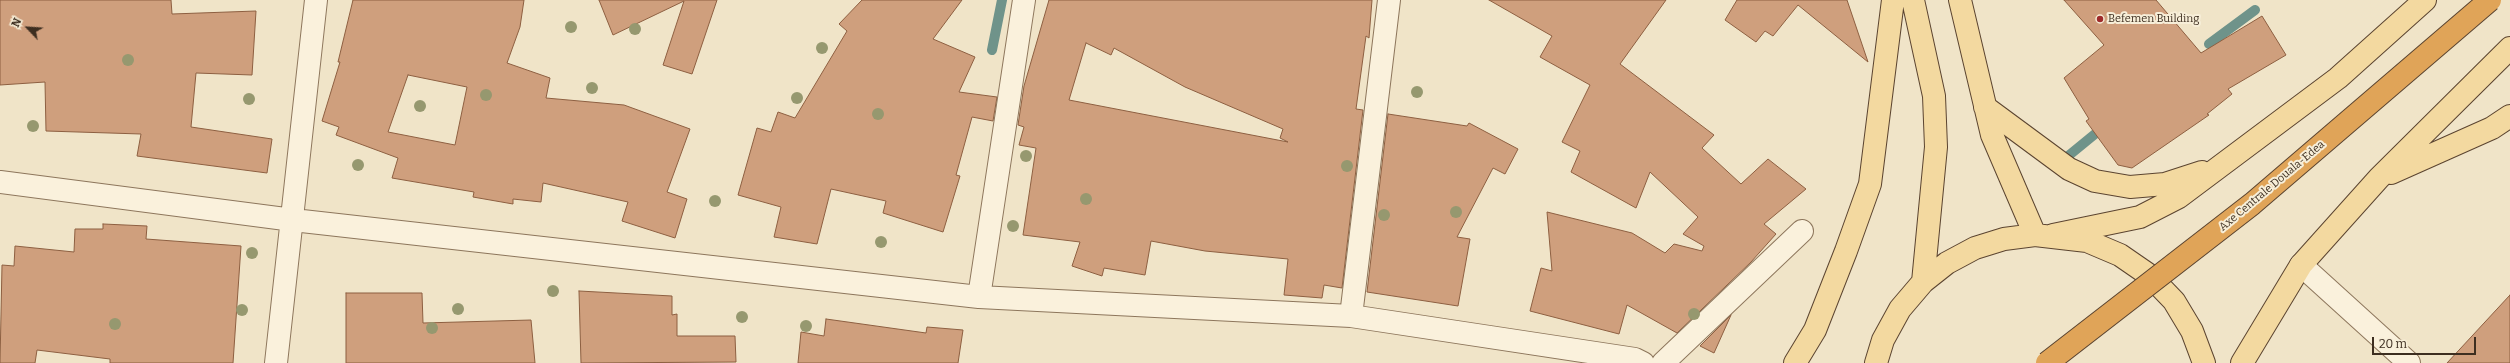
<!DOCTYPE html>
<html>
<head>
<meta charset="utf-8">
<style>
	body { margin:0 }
	#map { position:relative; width:2510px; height:363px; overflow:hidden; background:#f0e4c8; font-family:Bitter,serif }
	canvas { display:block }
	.north { position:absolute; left:8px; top:8px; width:40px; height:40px; -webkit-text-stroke:3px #f7eed8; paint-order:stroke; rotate:295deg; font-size:11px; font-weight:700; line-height:16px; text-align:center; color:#3d2e20 }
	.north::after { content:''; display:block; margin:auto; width:14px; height:18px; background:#3d2e20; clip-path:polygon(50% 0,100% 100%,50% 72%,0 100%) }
	.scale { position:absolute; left:2372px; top:337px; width:104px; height:18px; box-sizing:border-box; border:2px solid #3d2e20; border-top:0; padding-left:5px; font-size:12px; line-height:14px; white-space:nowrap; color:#3d2e20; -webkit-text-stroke:3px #f7eed8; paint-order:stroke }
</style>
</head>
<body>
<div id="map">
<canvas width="2510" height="363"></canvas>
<div class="north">N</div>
<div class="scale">20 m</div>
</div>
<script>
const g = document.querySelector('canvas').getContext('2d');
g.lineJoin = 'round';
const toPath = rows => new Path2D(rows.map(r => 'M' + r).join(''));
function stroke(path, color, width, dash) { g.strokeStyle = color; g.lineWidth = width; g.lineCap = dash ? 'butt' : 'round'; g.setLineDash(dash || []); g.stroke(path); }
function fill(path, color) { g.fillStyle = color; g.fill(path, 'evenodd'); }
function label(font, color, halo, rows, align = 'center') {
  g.font = font + ' Bitter,serif'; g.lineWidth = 4; g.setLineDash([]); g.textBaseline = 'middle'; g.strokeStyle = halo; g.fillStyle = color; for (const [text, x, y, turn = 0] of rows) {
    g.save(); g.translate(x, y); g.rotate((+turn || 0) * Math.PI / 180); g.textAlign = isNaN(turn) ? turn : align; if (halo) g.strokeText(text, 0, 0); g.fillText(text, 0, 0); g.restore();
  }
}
stroke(toPath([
	[2209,44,2255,10],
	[992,50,1002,0],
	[2062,161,2095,134]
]), '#6f938a', 10);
const building = toPath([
	[0,0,171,0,172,14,256,11,252,75,196,73,191,127,272,139,267,173,137,156,141,134,46,131,45,82,0,85,0,0],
	[353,0,524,0,520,27,507,63,550,78,546,98,624,105,690,129,667,192,687,199,675,238,622,221,628,202,543,183,541,202,513,199,513,204,473,197,474,192,392,178,398,158,336,135,339,127,322,121,340,62,338,62,353,0],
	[408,75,467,87,455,145,388,132,408,75],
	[599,0,717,0,692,74,663,65,684,1,613,35,599,0],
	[862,0,962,0,933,39,975,57,959,92,997,97,993,121,972,117,956,175,960,176,943,232,883,213,886,201,831,189,817,244,774,237,781,207,738,195,757,128,771,132,778,112,795,118,847,31,839,24,862,0],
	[1049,0,1372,0,1369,38,1366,36,1356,109,1363,110,1342,288,1324,285,1322,298,1284,295,1288,259,1205,251,1151,241,1145,275,1104,268,1102,276,1072,266,1080,242,1023,235,1036,148,1019,145,1024,127,1018,125,1024,86,1049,0],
	[1086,43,1111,55,1114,48,1185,87,1283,129,1280,138,1288,142,1069,100,1086,43],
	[1489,0,1666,0,1620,64,1714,135,1702,148,1741,184,1768,159,1806,189,1764,224,1776,234,1751,262,1677,333,1627,305,1619,334,1530,311,1541,268,1552,271,1547,212,1632,233,1665,253,1674,244,1702,251,1704,246,1683,234,1698,217,1650,172,1636,208,1571,172,1580,151,1562,142,1590,85,1540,57,1552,36,1489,0],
	[1737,0,1847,0,1868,62,1798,5,1773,36,1765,31,1756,42,1725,20,1737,0],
	[2064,0,2156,0,2201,53,2262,16,2286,55,2228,89,2232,94,2207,114,2209,115,2132,168,2118,165,2086,121,2089,119,2064,78,2104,45,2064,0],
	[1388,114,1467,126,1469,123,1518,149,1505,174,1493,168,1457,237,1470,239,1458,306,1367,292,1388,114],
	[103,224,147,226,146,239,241,246,233,363,110,363,110,359,37,350,35,363,0,363,2,265,14,266,15,246,74,252,75,229,103,229,103,224],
	[579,291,672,296,672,315,677,314,677,336,735,336,736,362,581,363,579,291],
	[346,293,422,293,423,323,531,320,535,363,346,363,346,293],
	[2510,295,2510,363,2447,363,2510,295],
	[1731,315,1714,353,1700,346,1731,315],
	[826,319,926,333,927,327,963,330,958,363,798,363,801,332,824,336,826,319]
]);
fill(building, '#cf9f7d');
stroke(building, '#8d5f41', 1);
const minor = toPath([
	[0,182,293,220,979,297,1351,316,1635,359,1643,363],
	[2301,265,2409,363],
	[979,297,1024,0],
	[1351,316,1389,0],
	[276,363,316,0],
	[1663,363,1802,231]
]);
const major = toPath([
	[1913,0,1934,96,1936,147,1923,282],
	[1960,0,1992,135,2035,235],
	[1985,107,2069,169,2095,181,2130,187,2165,184,2202,172],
	[2391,173,2492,128,2510,116],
	[2053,235,2140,217,2179,197,2338,78,2425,0],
	[1795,363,1815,330,1846,251,1870,184,1893,0],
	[1876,363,1883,340,1900,309,1923,282,1947,263,1975,248,2004,239,2035,235,2087,241,2120,255,2149,275,2174,301,2192,331,2204,363],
	[2242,363,2301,265,2379,178,2510,48]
]);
stroke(minor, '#8d765c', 24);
stroke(major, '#5b4430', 24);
stroke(minor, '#faf1dc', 22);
stroke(major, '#f3d9a0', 22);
const highwayBridge = toPath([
	[2047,363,2252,204,2490,0]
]);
stroke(highwayBridge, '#5b4430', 24, []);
stroke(highwayBridge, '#e0a458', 22);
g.fillStyle = '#96986f';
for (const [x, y] of [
	[571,27],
	[635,29],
	[822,48],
	[128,60],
	[592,88],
	[1417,92],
	[486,95],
	[797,98],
	[249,99],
	[420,106],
	[878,114],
	[33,126],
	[1026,156],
	[358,165],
	[1347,166],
	[1086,199],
	[715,201],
	[1456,212],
	[1384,215],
	[1013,226],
	[881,242],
	[252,253],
	[553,291],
	[458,309],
	[242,310],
	[1694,314],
	[742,317],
	[115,324],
	[806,326],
	[432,328]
]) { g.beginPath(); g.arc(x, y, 6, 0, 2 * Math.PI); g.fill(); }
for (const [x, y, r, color] of [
	[2100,19,4,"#9e2a2b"]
]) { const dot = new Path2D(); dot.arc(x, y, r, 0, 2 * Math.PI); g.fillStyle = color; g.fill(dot); stroke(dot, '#f7eed8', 1.5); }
label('11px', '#3d2e20', '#f7eed8', [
	["Befemen Building",2108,19]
], 'left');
label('11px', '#3d2e20', '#f7eed8', [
	["Axe Centrale Douala-Edea",2272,186,-40]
]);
</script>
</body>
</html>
